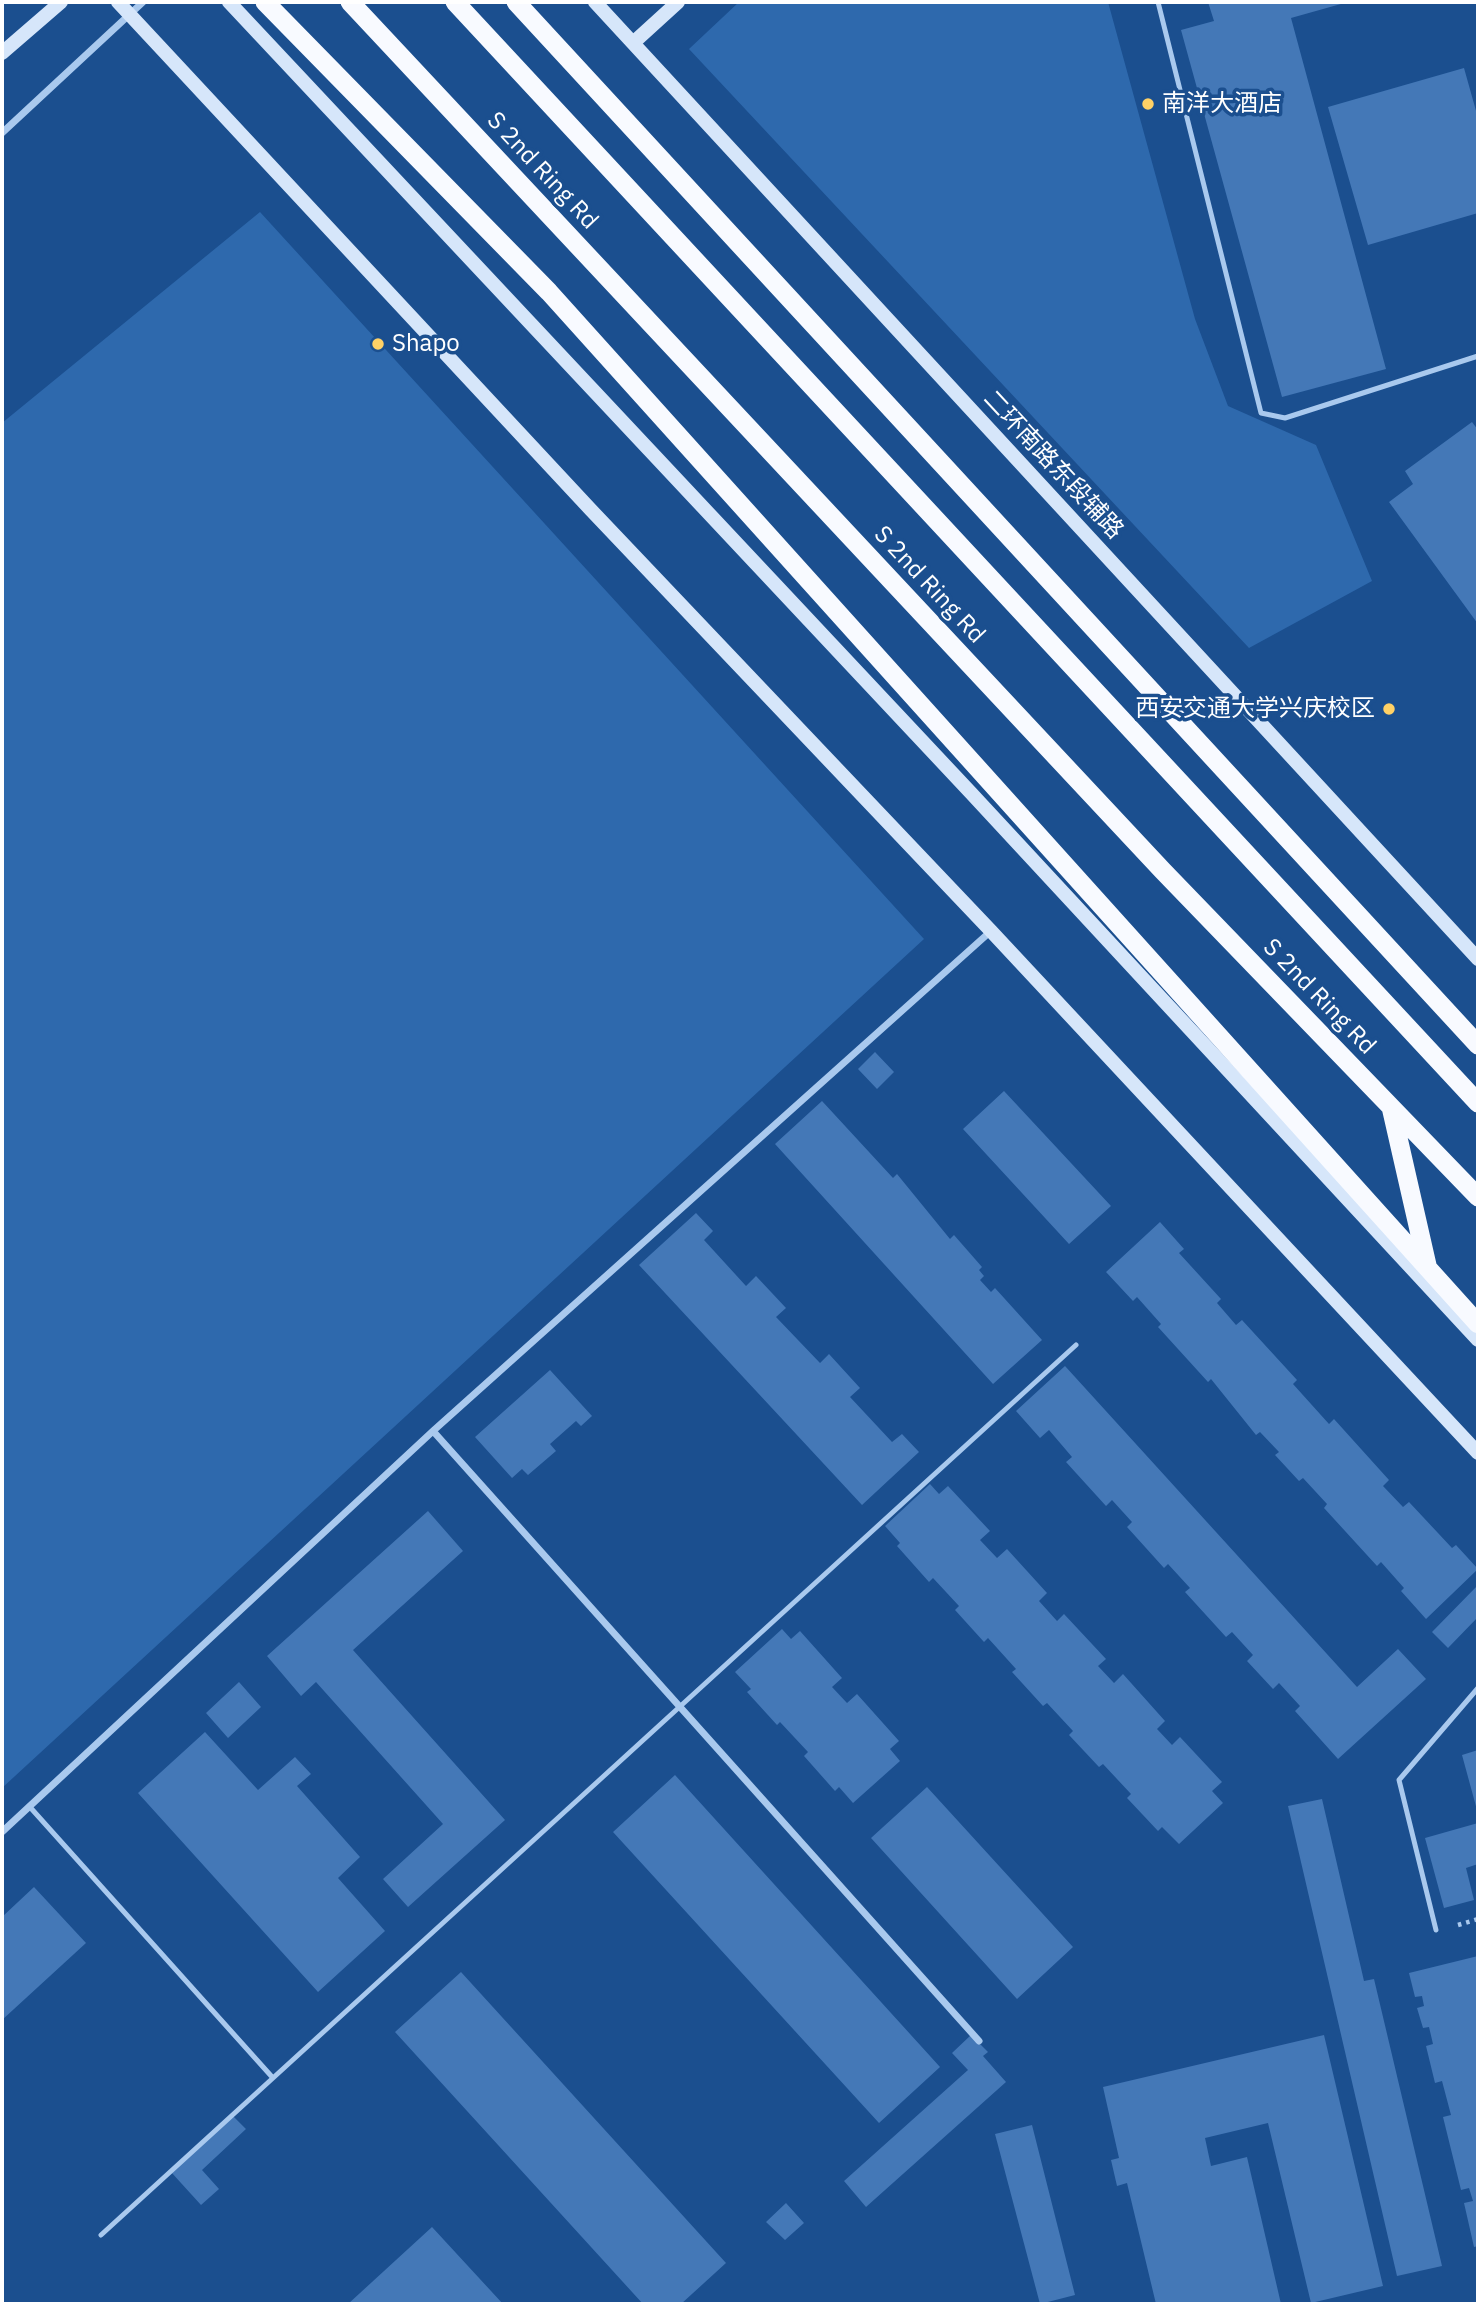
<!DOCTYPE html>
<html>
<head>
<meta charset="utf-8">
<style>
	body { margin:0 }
	#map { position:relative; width:1480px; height:2306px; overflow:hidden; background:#1b4f8f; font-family:"IBM Plex Sans",sans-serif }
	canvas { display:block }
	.frame { position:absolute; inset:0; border:4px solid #fff; pointer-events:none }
</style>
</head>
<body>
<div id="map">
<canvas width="1480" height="2306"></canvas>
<div class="frame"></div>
</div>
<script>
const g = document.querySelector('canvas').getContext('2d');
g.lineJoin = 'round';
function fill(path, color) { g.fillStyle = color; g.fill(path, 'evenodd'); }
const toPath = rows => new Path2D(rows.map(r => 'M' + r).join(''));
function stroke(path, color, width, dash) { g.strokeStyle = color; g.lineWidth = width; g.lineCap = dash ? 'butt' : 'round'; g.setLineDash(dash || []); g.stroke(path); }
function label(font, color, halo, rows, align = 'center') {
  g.font = font + ' "IBM Plex Sans","Noto Sans SC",sans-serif'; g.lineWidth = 7; g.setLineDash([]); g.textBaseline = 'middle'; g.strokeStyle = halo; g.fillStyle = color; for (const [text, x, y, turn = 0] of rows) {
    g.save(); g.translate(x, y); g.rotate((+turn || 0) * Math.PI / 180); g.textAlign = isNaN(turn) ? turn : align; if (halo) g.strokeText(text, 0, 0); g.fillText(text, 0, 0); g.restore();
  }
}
fill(toPath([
	[739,2,1108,2,1195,319,1228,406,1316,445,1372,581,1249,648,689,49],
	[260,212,924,939,2,1788,2,423]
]), '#2e69ad');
fill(toPath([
	[1208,2,1348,2,1291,18,1386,369,1282,397,1181,30,1214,21],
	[1464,68,1478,118,1478,213,1368,245,1328,107],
	[1472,422,1478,430,1478,624,1389,502,1413,484,1405,471],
	[875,1052,894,1072,877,1089,858,1069],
	[1004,1091,1111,1206,1069,1244,963,1129],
	[822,1101,893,1178,897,1174,950,1239,954,1235,982,1267,979,1270,984,1276,980,1280,991,1292,995,1288,1042,1340,993,1384,775,1144],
	[696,1213,713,1231,704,1240,746,1286,756,1276,786,1308,776,1317,820,1363,829,1354,860,1388,850,1397,892,1442,902,1434,919,1452,862,1505,639,1265],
	[1160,1222,1184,1249,1179,1253,1221,1299,1217,1303,1236,1325,1242,1320,1297,1380,1293,1384,1329,1424,1334,1419,1389,1480,1383,1486,1403,1507,1409,1502,1452,1548,1456,1545,1478,1569,1426,1619,1401,1591,1404,1588,1381,1562,1377,1566,1324,1508,1327,1504,1303,1478,1299,1481,1275,1455,1279,1452,1260,1432,1256,1435,1211,1379,1208,1382,1158,1327,1161,1324,1137,1297,1133,1301,1106,1272],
	[1065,1366,1357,1687,1398,1649,1426,1679,1338,1759,1295,1711,1300,1706,1279,1683,1273,1689,1247,1661,1253,1655,1232,1632,1226,1637,1185,1592,1190,1588,1168,1564,1164,1568,1127,1527,1132,1522,1112,1500,1106,1506,1066,1462,1072,1457,1049,1430,1040,1438,1016,1411],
	[550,1370,592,1416,581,1426,576,1421,550,1444,556,1451,528,1475,522,1469,512,1478,475,1437],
	[930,1484,939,1494,948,1486,990,1531,980,1540,997,1558,1007,1549,1047,1593,1039,1601,1057,1621,1064,1614,1106,1659,1098,1666,1114,1683,1123,1674,1165,1721,1157,1729,1172,1745,1180,1737,1222,1782,1212,1791,1223,1803,1179,1844,1162,1827,1158,1831,1127,1798,1131,1794,1103,1764,1099,1767,1069,1735,1073,1731,1047,1703,1043,1706,1012,1672,1016,1669,988,1638,984,1642,955,1610,959,1606,933,1578,929,1582,897,1546,900,1543,885,1526],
	[428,1511,463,1551,353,1650,505,1820,408,1907,383,1879,443,1824,316,1682,301,1696,267,1656],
	[1478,1585,1478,1617,1448,1648,1432,1632],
	[782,1629,791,1639,800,1631,842,1678,832,1687,847,1703,857,1694,899,1741,890,1749,900,1761,853,1803,839,1787,835,1791,804,1756,808,1752,780,1722,777,1725,747,1692,751,1689,735,1672],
	[239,1682,261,1707,228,1738,206,1713],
	[205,1732,258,1790,295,1757,311,1774,297,1786,360,1857,338,1878,385,1931,318,1992,138,1793],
	[1478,1750,1478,1810,1477,1810,1462,1755],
	[675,1775,940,2067,879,2123,613,1832],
	[927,1787,1073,1947,1017,1999,871,1838],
	[1322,1799,1364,1981,1374,1979,1442,2266,1397,2276,1288,1806],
	[1478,1823,1478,1864,1466,1868,1474,1900,1444,1908,1425,1838],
	[34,1887,86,1943,2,2020,2,1917],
	[1478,1956,1478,2246,1474,2247,1464,2203,1473,2201,1469,2188,1461,2190,1443,2117,1451,2115,1442,2081,1435,2083,1426,2046,1433,2044,1429,2027,1423,2028,1417,2008,1424,2006,1422,1996,1415,1997,1409,1973],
	[461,1972,726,2263,681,2304,643,2304,395,2032],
	[971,2035,988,2052,983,2056,1006,2082,866,2207,844,2181,968,2070,952,2053],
	[1324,2035,1383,2286,1311,2303,1268,2123,1205,2138,1211,2166,1247,2157,1281,2304,1156,2304,1127,2183,1117,2186,1111,2160,1119,2158,1103,2087],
	[232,2115,246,2129,202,2170,219,2189,201,2205,171,2172],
	[1032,2125,1075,2295,1040,2304,995,2134],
	[786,2203,804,2223,785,2240,766,2222],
	[432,2227,503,2304,348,2304]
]), '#4478b7');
stroke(toPath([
	[1458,1925,1478,1919]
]), '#a9c9ee', 4.5, [3.5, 5]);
stroke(toPath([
	[1158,2,1261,413,1285,418,1478,356],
	[29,1806,273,2078],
	[1436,1930,1399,1780,1478,1688],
	[101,2235,1076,1345]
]), '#a9c9ee', 5);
stroke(toPath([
	[2,133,143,2],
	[433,1431,979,2041],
	[2,1832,433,1431,991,931]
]), '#a9c9ee', 7);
stroke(toPath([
	[118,2,591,510,991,931,1478,1453],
	[229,2,971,793,1478,1340],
	[595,2,1478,959],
	[633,43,678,2],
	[2,53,61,2]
]), '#d6e6fa', 14);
stroke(toPath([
	[265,2,549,292,1478,1324],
	[350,2,1163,871,1478,1197],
	[455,2,1478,1103],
	[516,2,1478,1045],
	[1391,1107,1427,1265]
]), '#f8faff', 19);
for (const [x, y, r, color] of [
	[1148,104,7,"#ffd166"],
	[378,344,7,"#ffd166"],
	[1389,709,7,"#ffd166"]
]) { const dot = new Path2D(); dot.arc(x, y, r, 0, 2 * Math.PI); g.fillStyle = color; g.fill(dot); stroke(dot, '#1b4f8f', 2.5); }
label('24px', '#fff', '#1b4f8f', [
	["南洋大酒店",1162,104],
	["Shapo",392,344],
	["西安交通大学兴庆校区",1375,709,"right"]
], 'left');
label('24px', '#fff', '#1b4f8f', [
	["S 2nd Ring Rd",542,171,47],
	["二环南路东段辅路",1053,465,47],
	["S 2nd Ring Rd",929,585,47],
	["S 2nd Ring Rd",1319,997,46]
]);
</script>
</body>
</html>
